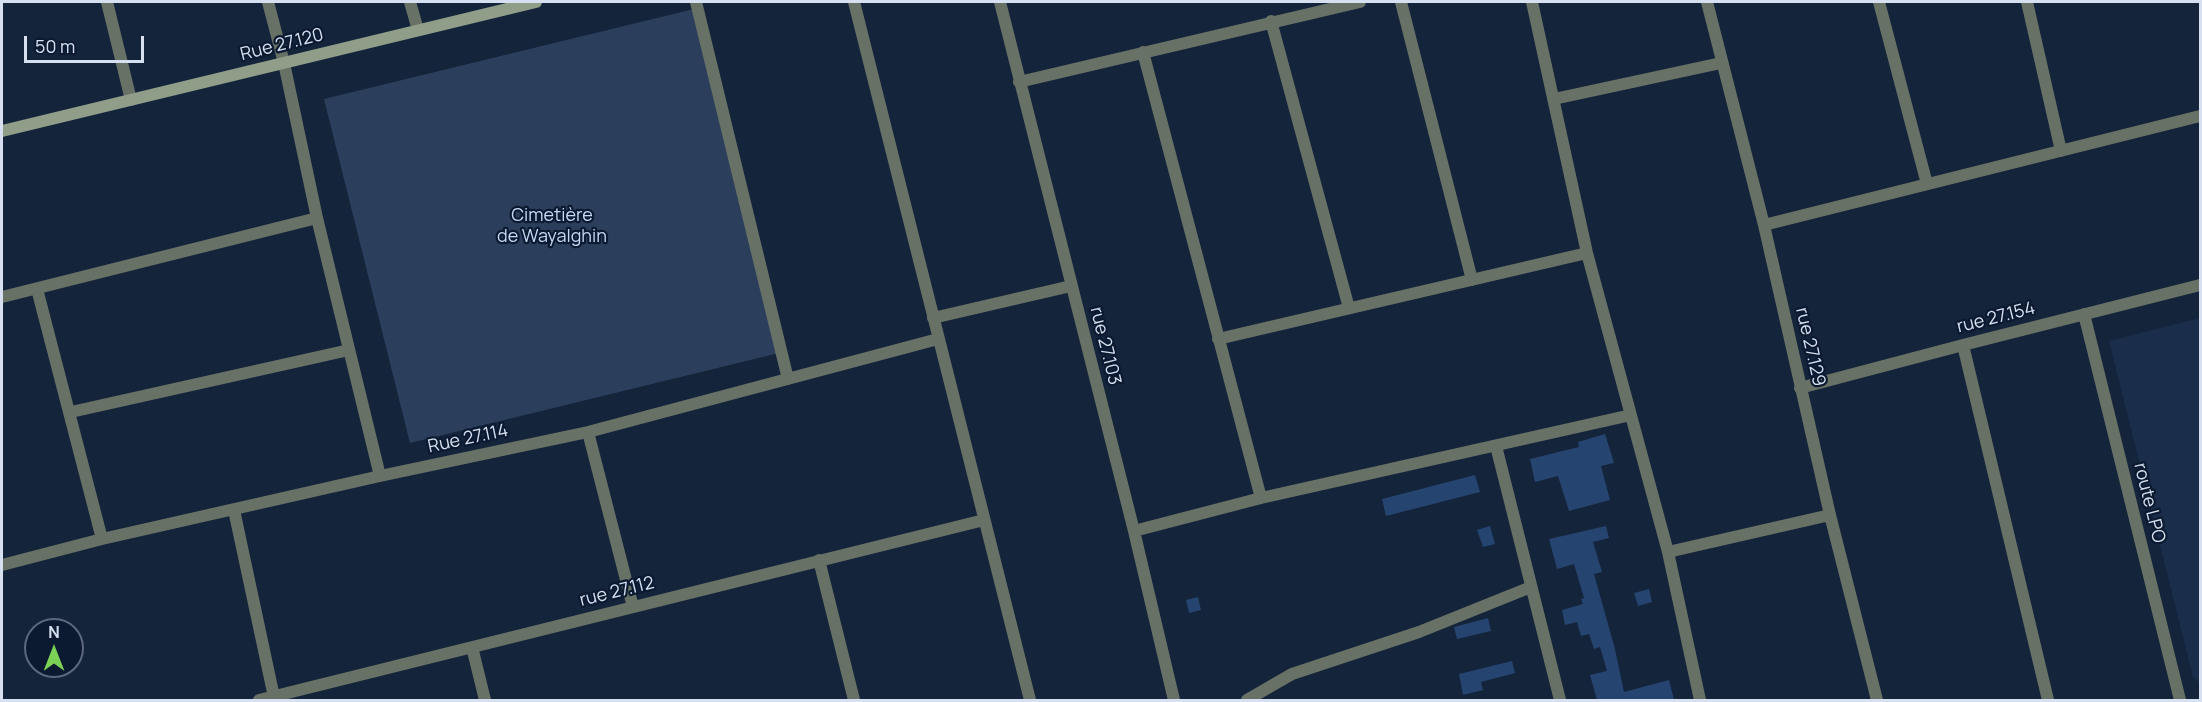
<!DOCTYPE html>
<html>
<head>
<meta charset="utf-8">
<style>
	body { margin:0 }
	#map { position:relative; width:2202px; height:702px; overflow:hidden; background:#14243b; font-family:Manrope,sans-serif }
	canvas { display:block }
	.frame { position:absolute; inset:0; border:3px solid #d6e0f0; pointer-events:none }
	.north { position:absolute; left:24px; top:618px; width:60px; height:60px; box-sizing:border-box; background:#0b1a31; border:2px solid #5c697d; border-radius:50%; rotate:0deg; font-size:16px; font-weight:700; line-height:24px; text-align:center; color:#d6e0f0 }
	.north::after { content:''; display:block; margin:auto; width:21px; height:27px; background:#7bd155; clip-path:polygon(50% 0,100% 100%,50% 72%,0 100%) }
	.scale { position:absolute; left:24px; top:36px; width:120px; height:27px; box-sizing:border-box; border:3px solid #d6e0f0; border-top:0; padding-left:8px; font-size:18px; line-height:21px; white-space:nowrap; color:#d6e0f0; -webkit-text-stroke:4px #0b1a31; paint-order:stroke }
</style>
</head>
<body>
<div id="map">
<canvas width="2202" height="702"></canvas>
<div class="frame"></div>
<div class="north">N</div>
<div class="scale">50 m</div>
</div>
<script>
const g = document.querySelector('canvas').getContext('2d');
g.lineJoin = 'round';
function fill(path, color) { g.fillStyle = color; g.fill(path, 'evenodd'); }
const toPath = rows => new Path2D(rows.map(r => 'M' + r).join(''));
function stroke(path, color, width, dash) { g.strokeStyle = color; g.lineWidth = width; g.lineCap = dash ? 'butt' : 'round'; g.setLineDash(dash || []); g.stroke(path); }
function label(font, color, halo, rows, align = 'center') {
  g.font = font + ' Manrope,sans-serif'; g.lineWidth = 4.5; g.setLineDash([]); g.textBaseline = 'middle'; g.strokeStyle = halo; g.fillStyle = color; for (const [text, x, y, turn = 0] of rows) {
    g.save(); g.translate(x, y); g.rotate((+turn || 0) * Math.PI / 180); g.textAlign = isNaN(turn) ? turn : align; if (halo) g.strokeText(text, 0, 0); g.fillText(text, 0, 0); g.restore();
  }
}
fill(toPath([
	[2200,318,2200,683,2193,677,2109,341]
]), '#1a2e4b');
fill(toPath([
	[694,9,779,353,410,443,324,99]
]), '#2b3f5c');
fill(toPath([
	[1605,434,1614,463,1601,466,1610,500,1569,511,1558,476,1535,482,1530,459,1579,447,1578,442],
	[1475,475,1480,492,1386,516,1382,499],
	[1490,526,1495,544,1483,547,1477,530],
	[1606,526,1609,538,1593,542,1602,572,1594,574,1615,649,1624,692,1669,680,1674,700,1597,700,1590,675,1607,671,1600,647,1594,649,1589,634,1581,636,1577,622,1565,625,1562,610,1583,604,1581,599,1584,598,1574,564,1557,569,1549,539],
	[1649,589,1652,602,1638,606,1634,593],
	[1198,597,1201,610,1189,613,1186,600],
	[1488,618,1491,631,1457,639,1454,627],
	[1512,661,1515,673,1481,682,1483,690,1463,695,1459,674]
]), '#264470');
stroke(toPath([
	[107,2,131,100],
	[268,2,284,63,317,218,380,476],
	[410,2,418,30],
	[696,2,788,379],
	[854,2,1030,700],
	[1000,2,1134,531,1174,700],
	[1401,2,1472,280],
	[1532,2,1587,253,1668,552,1700,700],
	[1707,2,1764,225,1830,515,1877,700],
	[1879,2,1927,184],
	[2027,2,2061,151],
	[1271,21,1349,308],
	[1143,52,1261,498],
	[1019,82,1360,2],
	[1554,99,1721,63],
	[1764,225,2200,116],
	[37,289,102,539],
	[2,297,317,218],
	[2084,314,2180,700],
	[933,318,1071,286],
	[1218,339,1587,253],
	[1963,345,2048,700],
	[1800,388,1963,345,2200,285],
	[71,412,349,350],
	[588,432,633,607],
	[1496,446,1560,700],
	[234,510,274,697],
	[1134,531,1261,498,1631,415],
	[1668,552,1830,515],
	[819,560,854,700],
	[2,565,102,539,380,476,588,432,938,339],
	[472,647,485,700],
	[259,700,984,520],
	[1247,700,1292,674,1419,632,1531,587]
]), '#687165', 12);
stroke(toPath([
	[2,131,536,2]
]), '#8f9d89', 12);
label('18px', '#d6e0f0', '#0b1a31', [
	["Rue 27.120",282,45,-14],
	["rue 27.154",1996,318,-14],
	["rue 27.103",1105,346,76],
	["rue 27.129",1810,347,77],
	["Rue 27.114",468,439,-12],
	["route LPO",2149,503,76],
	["rue 27.112",617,592,-14]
]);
label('18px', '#c5d9f5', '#0b1a31', [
	["Cimetière",552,216],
	["de Wayalghin",552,237]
]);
</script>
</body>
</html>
